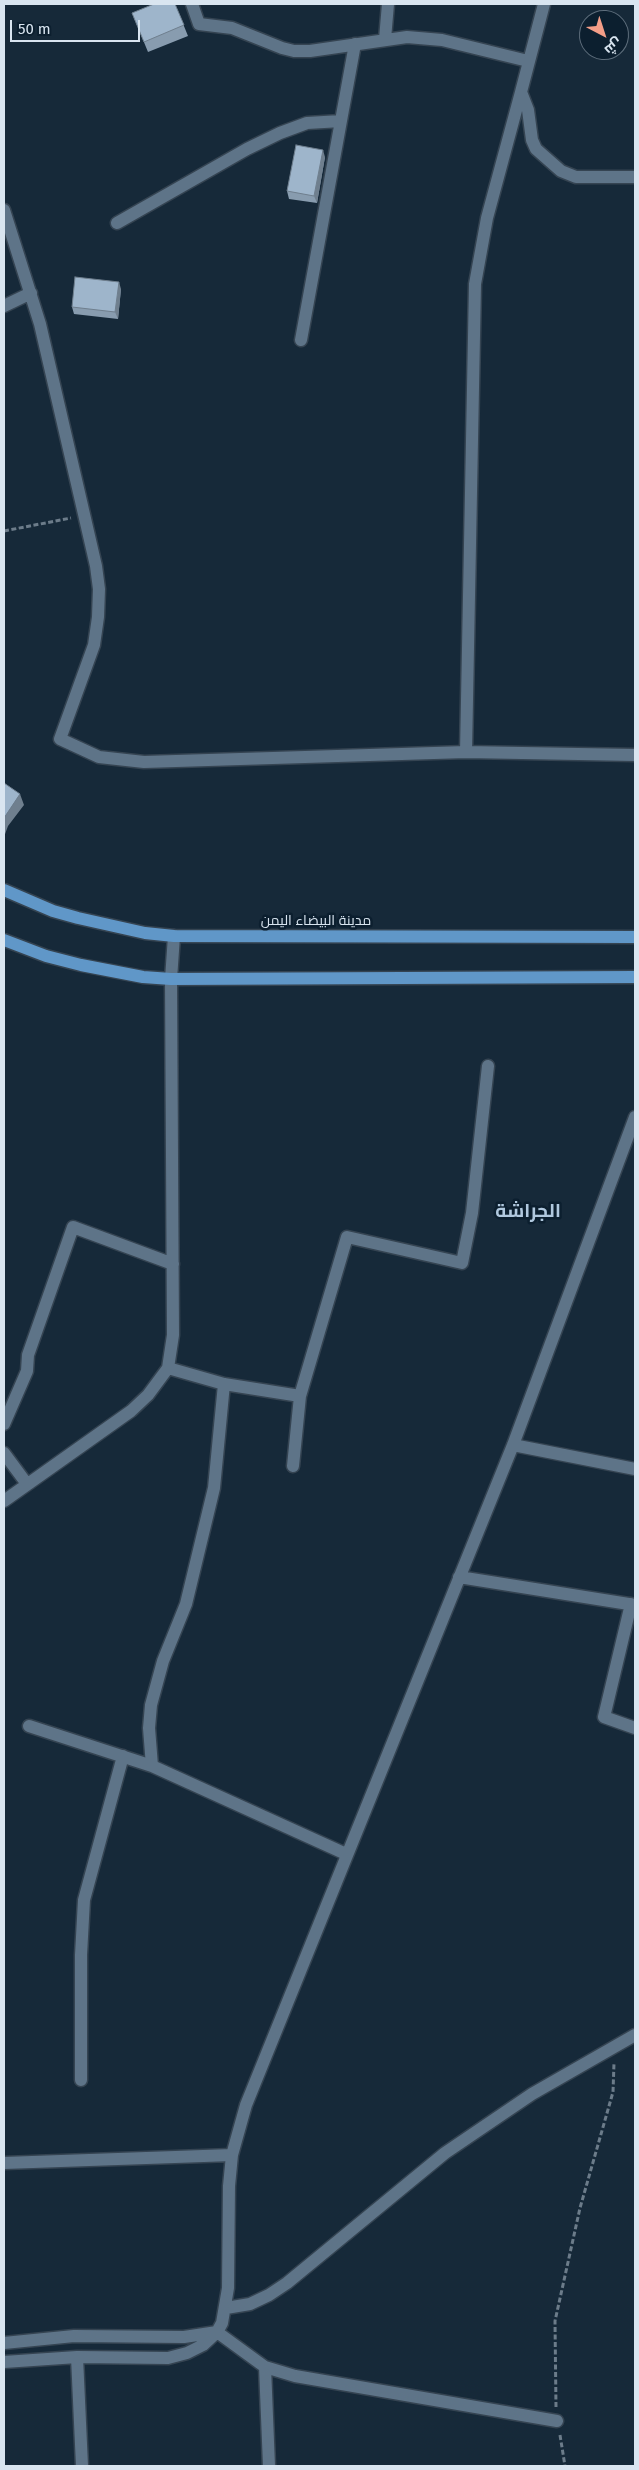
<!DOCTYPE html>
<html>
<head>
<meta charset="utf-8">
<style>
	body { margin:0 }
	#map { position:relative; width:639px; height:2470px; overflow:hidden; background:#162939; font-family:"Fira Sans",Cairo,sans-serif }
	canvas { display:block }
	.frame { position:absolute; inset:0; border:5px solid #d9e5f0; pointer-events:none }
	.north { position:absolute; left:579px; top:10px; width:50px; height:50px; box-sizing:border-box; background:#0c1f2f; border:1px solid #5e6e7c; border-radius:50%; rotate:140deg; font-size:14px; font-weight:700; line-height:20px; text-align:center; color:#d9e5f0 }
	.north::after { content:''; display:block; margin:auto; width:18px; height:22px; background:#f49e88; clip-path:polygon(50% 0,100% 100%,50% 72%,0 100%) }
	.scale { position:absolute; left:10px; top:20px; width:130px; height:22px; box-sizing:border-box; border:2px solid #d9e5f0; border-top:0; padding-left:6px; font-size:15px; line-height:18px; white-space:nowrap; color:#d9e5f0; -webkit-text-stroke:4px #0c1f2f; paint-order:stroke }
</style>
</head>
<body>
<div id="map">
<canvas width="639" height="2470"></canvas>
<div class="frame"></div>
<div class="north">ش</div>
<div class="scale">50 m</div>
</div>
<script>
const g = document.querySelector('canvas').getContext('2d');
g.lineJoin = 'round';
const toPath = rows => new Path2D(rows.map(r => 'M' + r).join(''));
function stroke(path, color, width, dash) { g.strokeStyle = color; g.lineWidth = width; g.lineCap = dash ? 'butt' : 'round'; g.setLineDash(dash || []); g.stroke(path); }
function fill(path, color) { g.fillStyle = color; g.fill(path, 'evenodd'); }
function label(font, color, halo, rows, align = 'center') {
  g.font = font + ' "Fira Sans",Cairo,sans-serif'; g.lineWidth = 5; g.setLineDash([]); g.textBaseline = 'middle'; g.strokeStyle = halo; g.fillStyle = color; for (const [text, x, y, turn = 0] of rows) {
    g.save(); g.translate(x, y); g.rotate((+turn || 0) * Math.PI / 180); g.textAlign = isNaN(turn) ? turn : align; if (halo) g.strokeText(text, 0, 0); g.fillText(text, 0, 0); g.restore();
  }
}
const minor = toPath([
	[192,4,199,24,232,28,282,48,294,51,310,51,407,37,442,40,528,61],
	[544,4,521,92,528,110,532,140,536,149,561,171,576,177,635,177],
	[385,39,388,4],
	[4,210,40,324,96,566,99,589,98,617,94,645,60,739,99,757,144,762,466,752,635,755],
	[117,223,247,149,280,133,307,123,341,121],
	[4,306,31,293],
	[301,340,355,44],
	[466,752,475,284,487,218,521,92],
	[168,1368,224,1384,300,1396],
	[4,1424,27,1371,28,1355,73,1227,173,1264],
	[513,1445,635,1469],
	[4,1453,27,1484],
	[293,1466,300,1396,347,1237,462,1263,472,1213,488,1066],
	[4,1501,131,1411,148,1395,168,1368,173,1335,171,979,174,936],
	[459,1577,635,1605],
	[631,1604,604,1717,635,1728],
	[29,1726,152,1766,346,1854],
	[152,1766,149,1728,151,1705,163,1661,186,1604,214,1488,224,1384],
	[81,2080,81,1955,84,1900,123,1756],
	[4,2163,232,2155],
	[226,2308,250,2304,269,2295,287,2283,445,2153,532,2094,635,2035],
	[4,2343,74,2336,184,2337,217,2332,265,2367,295,2376,557,2421],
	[77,2357,82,2466],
	[4,2362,77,2357,168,2358,187,2353,203,2345,217,2332,222,2323,228,2288,229,2186,232,2155,246,2105,513,1445,635,1117],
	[265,2367,269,2466]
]);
const major = toPath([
	[4,890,53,911,78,918,145,933,174,936,635,937],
	[4,940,46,956,81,965,143,977,171,979,635,977]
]);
stroke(minor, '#354452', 15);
stroke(major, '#354452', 15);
stroke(toPath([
	[4,531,71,518],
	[556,2407,555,2321,580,2208,613,2092,614,2063],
	[560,2435,565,2466]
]), '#6c7c8a', 3, [5, 2.5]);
stroke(minor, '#5e7488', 12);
stroke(major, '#6097c8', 12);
fill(toPath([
	[175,4,188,36,148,52,132,13],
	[325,157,317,203,289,199,287,191],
	[121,289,118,319,74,314,72,307]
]), '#889caf');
fill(toPath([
	[323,150,325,157,317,203,314,196],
	[119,282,121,289,118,319,115,312],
	[20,794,24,805,8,826,4,837,4,818]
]), '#6f7f8e');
const building = toPath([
	[154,4,175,4,184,25,144,42,132,13,154,4],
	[296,145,323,150,314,196,287,191,296,145],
	[75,277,119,282,115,312,72,307,75,277],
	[4,783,20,794,4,818,4,783]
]);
fill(building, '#9eb5cb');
stroke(building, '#6f7f8e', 1);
label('14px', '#d9e5f0', '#0c1f2f', [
	["مدينة البيضاء اليمن",316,921]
]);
label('bold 19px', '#b0c8de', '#0c1f2f', [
	["الجراشة",528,1212]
]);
</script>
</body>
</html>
